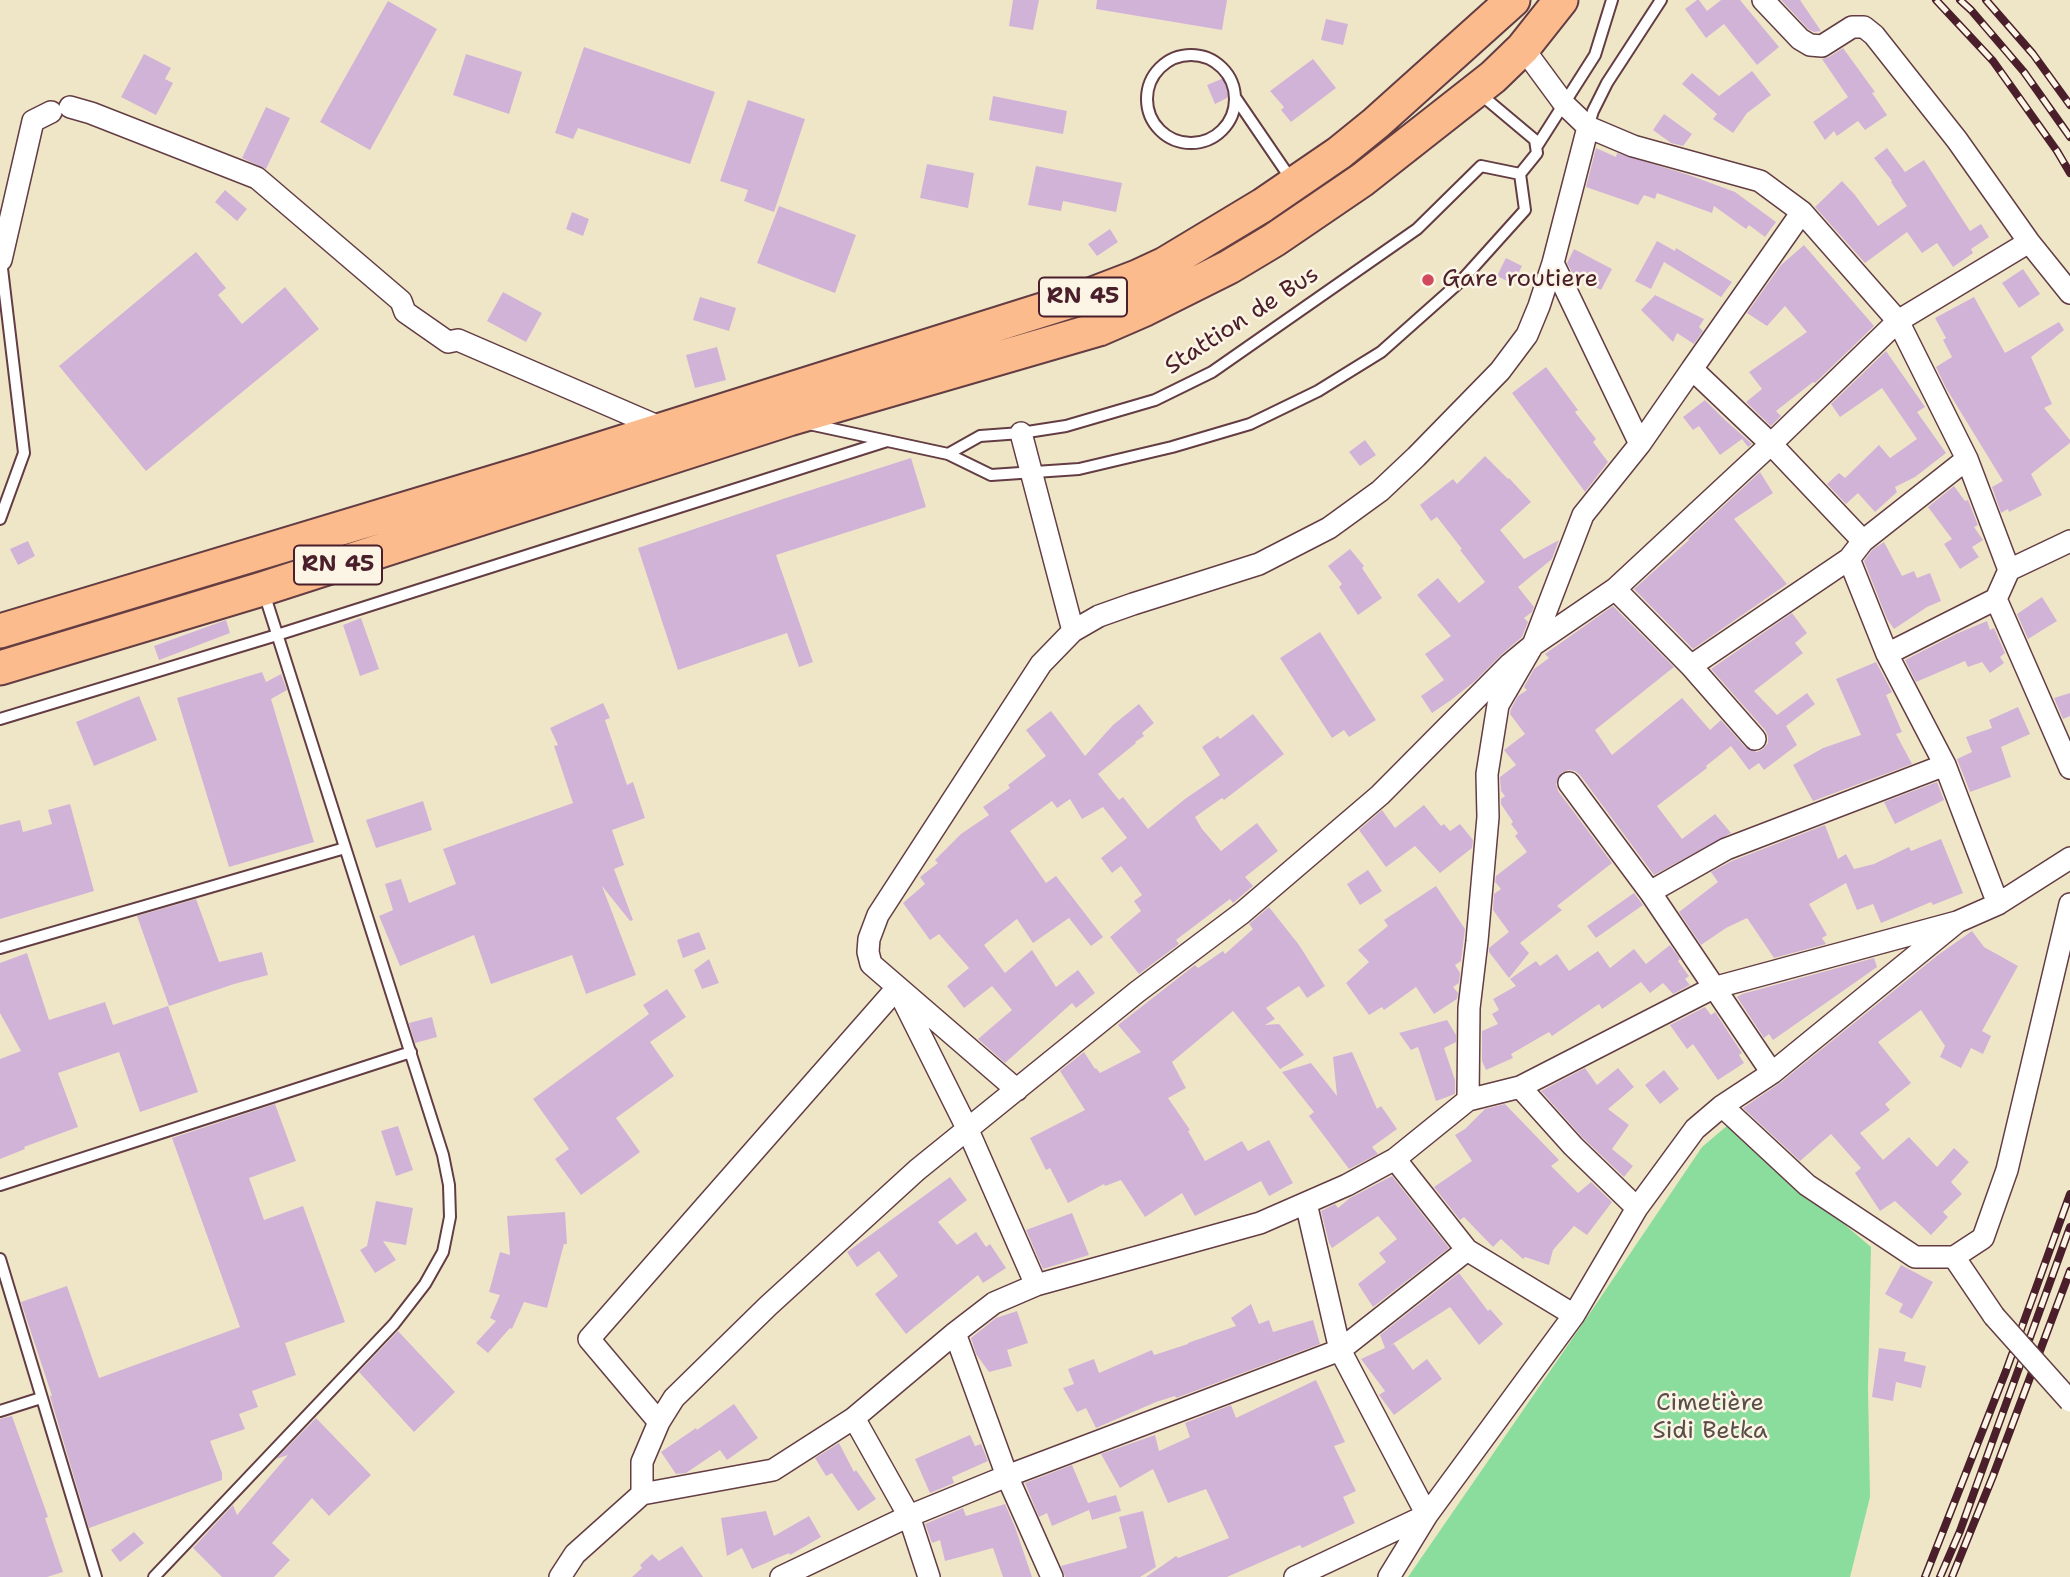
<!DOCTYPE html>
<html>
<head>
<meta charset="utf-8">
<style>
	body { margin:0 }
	canvas { display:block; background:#efe6c8 }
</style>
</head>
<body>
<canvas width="2070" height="1577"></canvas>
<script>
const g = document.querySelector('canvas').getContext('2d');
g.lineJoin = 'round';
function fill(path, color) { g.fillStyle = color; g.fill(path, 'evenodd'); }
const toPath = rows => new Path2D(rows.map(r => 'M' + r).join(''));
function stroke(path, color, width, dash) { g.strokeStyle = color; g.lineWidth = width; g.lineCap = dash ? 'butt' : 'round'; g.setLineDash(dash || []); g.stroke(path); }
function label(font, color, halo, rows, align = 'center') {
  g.font = font + ' "Shantell Sans",sans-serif'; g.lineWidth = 5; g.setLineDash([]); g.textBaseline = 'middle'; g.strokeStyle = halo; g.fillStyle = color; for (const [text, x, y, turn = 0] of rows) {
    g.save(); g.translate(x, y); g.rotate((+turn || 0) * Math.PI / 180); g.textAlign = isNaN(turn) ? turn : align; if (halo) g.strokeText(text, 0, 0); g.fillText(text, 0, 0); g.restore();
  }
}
fill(toPath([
	[1728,1125,1871,1247,1868,1388,1870,1497,1850,1577,1408,1577,1588,1316,1702,1147]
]), '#8bdd9d');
fill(toPath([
	[1013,0,1039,0,1033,30,1009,26],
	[1097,0,1227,0,1222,30,1096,9],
	[1697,0,1699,0,1707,11,1721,0,1740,0,1779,47,1757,65,1724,24,1706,38,1685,9],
	[1781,0,1800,0,1821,31,1814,32,1808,29],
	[388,1,437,29,370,150,320,122],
	[1326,19,1348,24,1343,45,1321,40],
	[584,47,715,92,690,164,578,128,573,139,555,133],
	[1843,48,1875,92,1872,93,1887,115,1865,130,1858,121,1837,136,1834,131,1825,140,1813,122,1848,97,1822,59,1829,57],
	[144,54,171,68,165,79,173,83,156,115,121,97],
	[466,54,522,72,509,114,453,95],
	[1313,59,1336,88,1291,122,1281,110,1284,107,1270,91],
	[1752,71,1771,95,1747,113,1733,133,1713,119,1717,114,1682,84,1692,73,1719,96],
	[1231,75,1238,90,1231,90,1227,98,1215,104,1207,85],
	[993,96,1067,111,1063,134,989,120],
	[748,100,805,119,774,212,744,201,748,190,720,181],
	[266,107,290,118,266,169,242,158],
	[1664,114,1692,134,1683,146,1671,143,1653,130],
	[1596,148,1616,157,1617,153,1689,175,1735,192,1776,222,1765,237,1749,225,1746,229,1714,206,1712,213,1657,193,1655,199,1644,195,1638,205,1586,187],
	[1887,148,1905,172,1924,160,1970,231,1981,224,1989,237,1971,249,1973,253,1953,267,1937,243,1922,253,1907,232,1865,263,1815,207,1842,181,1855,195,1878,226,1907,206,1891,182,1892,181,1874,158],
	[927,164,974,173,968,208,920,198],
	[1036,166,1122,183,1116,212,1063,201,1061,211,1028,205],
	[225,190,247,209,237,221,215,202],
	[779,206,856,235,835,293,757,263],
	[572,212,589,219,583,236,566,229],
	[1110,229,1118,242,1097,256,1088,244],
	[1657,241,1675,251,1676,248,1732,282,1721,297,1664,262,1651,289,1635,281],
	[1804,245,1874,326,1815,383,1813,382,1776,411,1781,416,1771,426,1746,402,1762,389,1749,372,1807,332,1785,306,1767,326,1747,313,1781,265],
	[1574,249,1612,269,1601,290,1574,276,1567,263],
	[196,252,226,288,218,295,242,324,285,287,319,329,146,471,59,366],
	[1506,258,1522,266,1513,284,1497,276],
	[2023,269,2040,294,2019,308,2002,283],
	[503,292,542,313,526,342,487,321],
	[1655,295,1704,319,1699,327,1703,331,1694,344,1677,333,1673,342,1641,310],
	[700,297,736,308,729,331,693,320],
	[1974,297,2005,353,2059,322,2064,330,2031,357,2052,404,2044,408,2070,440,2070,443,2031,474,2042,495,2009,512,2008,509,2001,513,1992,487,2003,481,1946,388,1936,367,1952,357,1943,340,1946,338,1935,318],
	[717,347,726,380,695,388,686,355],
	[1886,351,1925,407,1917,412,1946,453,1915,477,1895,487,1897,492,1875,512,1858,493,1846,504,1827,484,1839,473,1845,478,1879,445,1890,458,1917,439,1882,388,1840,417,1831,404],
	[1546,367,1578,410,1575,412,1596,439,1593,442,1608,462,1585,492,1512,393],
	[1705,400,1724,419,1752,444,1748,447,1742,439,1720,455,1699,426,1693,430,1683,417],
	[1365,440,1376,455,1360,466,1349,452],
	[1485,456,1508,479,1509,478,1531,502,1500,530,1524,559,1559,540,1552,559,1518,587,1534,607,1532,612,1524,618,1528,622,1522,637,1502,654,1474,682,1451,700,1432,713,1421,696,1444,680,1425,654,1451,636,1417,595,1438,578,1459,603,1485,582,1460,550,1462,549,1437,517,1431,521,1420,505,1453,479,1457,484],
	[911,458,926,507,776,555,813,662,799,667,787,633,678,670,638,548,786,498],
	[1760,472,1773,493,1734,519,1787,584,1693,649,1634,589,1689,540,1688,539],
	[1954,486,1965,501,1968,500,1978,525,1974,527,1983,540,1972,547,1979,557,1960,569,1944,544,1952,539,1928,507],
	[28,541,35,556,18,565,10,549],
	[1884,542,1902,576,1914,571,1917,578,1930,573,1941,601,1927,607,1894,629,1887,619,1864,561,1872,550],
	[1350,549,1364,566,1362,568,1382,598,1358,615,1339,587,1342,584,1328,566],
	[2042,597,2057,621,2028,639,2017,614],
	[1613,606,1674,667,1595,730,1612,755,1682,698,1710,730,1721,720,1746,748,1757,752,1763,749,1768,743,1768,736,1765,730,1711,669,1792,613,1807,633,1795,643,1803,653,1754,691,1777,715,1807,693,1815,704,1786,726,1797,745,1764,770,1759,763,1749,770,1731,746,1706,766,1707,768,1657,806,1682,839,1715,814,1731,833,1654,875,1580,775,1575,771,1568,770,1561,773,1556,784,1558,791,1612,863,1557,906,1562,910,1520,943,1529,953,1509,978,1489,952,1489,948,1509,932,1493,910,1494,894,1501,889,1495,882,1496,876,1527,852,1515,836,1518,833,1511,824,1513,822,1501,804,1501,799,1505,796,1501,791,1500,777,1516,765,1504,750,1525,734,1510,714,1511,709,1518,696,1527,690,1524,687,1534,669,1549,658,1545,654],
	[361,618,379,669,360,676,343,625],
	[226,620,230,633,159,660,154,646],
	[1987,621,1990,630,1994,628,2005,653,2000,657,2004,663,1990,673,1982,662,1968,667,1965,661,1916,682,1905,660,1956,634],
	[1320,632,1376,720,1349,737,1344,730,1332,738,1280,658],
	[1876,662,1892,692,1886,695,1902,732,1896,734,1912,764,1813,801,1793,765,1823,748,1861,735,1836,679],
	[262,672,266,682,281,674,287,690,271,699,314,842,229,867,177,698],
	[2070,693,2070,716,2063,719,2054,698],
	[139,696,157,740,94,766,76,722],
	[603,703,610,718,605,720,627,785,633,782,645,818,612,830,624,865,614,869,633,920,630,921,602,886,636,975,586,994,572,955,491,984,474,935,400,966,379,916,393,910,385,884,401,879,409,903,456,884,443,849,573,803,554,746,558,745,550,728],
	[1139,704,1154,723,1142,733,1144,736,1135,742,1136,743,1098,774,1119,800,1123,797,1148,829,1185,799,1220,775,1202,747,1218,736,1220,739,1253,714,1284,754,1224,800,1222,798,1195,817,1202,829,1221,851,1257,823,1278,851,1245,877,1253,886,1233,903,1230,899,1176,940,1179,944,1139,974,1110,937,1141,911,1134,901,1142,895,1121,866,1112,873,1101,858,1127,838,1103,807,1082,819,1070,799,1057,808,1052,801,1010,831,1046,883,1056,876,1103,937,1091,946,1069,918,1033,943,1017,919,984,945,1005,973,1032,950,1056,987,1078,970,1095,993,1076,1008,1072,1003,1005,1063,978,1039,1012,1010,992,986,964,1008,947,986,969,968,939,934,930,940,903,903,925,884,920,877,938,863,935,860,961,834,989,815,983,807,1010,788,1008,785,1046,756,1026,730,1051,711,1085,756,1113,725],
	[2018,707,2030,734,2001,747,2011,777,1970,792,1957,759,1972,752,1966,737,1992,728,1989,720],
	[1937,782,1944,800,1895,824,1884,802],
	[423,801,432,830,376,848,366,820],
	[70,804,94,891,0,919,0,825,20,820,23,832,52,824,48,810],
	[1424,805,1441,826,1444,824,1450,831,1460,824,1473,840,1472,848,1440,873,1415,846,1386,867,1359,830,1382,810,1395,828],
	[1825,825,1838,859,1846,854,1854,869,1874,864,1909,847,1911,851,1941,839,1963,893,1933,905,1931,902,1881,923,1873,904,1857,910,1846,883,1809,904,1827,935,1822,938,1826,944,1774,958,1747,918,1726,928,1701,945,1679,912,1718,882,1711,872,1732,861],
	[1368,870,1382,891,1360,905,1347,884],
	[1436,886,1465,929,1461,961,1455,965,1460,973,1459,983,1453,987,1458,993,1457,999,1434,1014,1416,987,1384,1010,1382,1007,1369,1015,1346,983,1369,962,1358,950,1388,926,1384,920],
	[1634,893,1643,905,1596,938,1587,926],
	[196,899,219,962,262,952,268,975,234,984,169,1006,137,916],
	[1269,907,1299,945,1325,986,1307,998,1299,986,1266,1008,1275,1019,1265,1025,1279,1024,1304,1055,1280,1069,1233,1011,1172,1062,1186,1088,1168,1098,1190,1130,1188,1131,1205,1161,1242,1141,1248,1151,1269,1140,1293,1183,1269,1196,1261,1181,1195,1216,1182,1193,1145,1217,1121,1180,1105,1186,1104,1184,1068,1203,1050,1168,1046,1170,1030,1138,1085,1110,1060,1071,1084,1052,1095,1069,1096,1068,1100,1073,1141,1052,1118,1025,1195,965,1198,968,1223,951,1225,954,1253,929,1249,924],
	[1972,931,1984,947,2018,966,1982,1031,1991,1036,1983,1054,1971,1048,1961,1068,1940,1057,1945,1046,1921,1010,1878,1042,1911,1083,1885,1104,1890,1110,1860,1133,1883,1160,1909,1137,1937,1167,1954,1148,1969,1162,1951,1182,1962,1194,1943,1212,1948,1217,1931,1235,1895,1201,1880,1211,1855,1173,1861,1168,1831,1134,1800,1161,1743,1108,1780,1083,1938,955],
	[699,932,706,949,683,958,677,940],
	[1670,945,1680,959,1678,961,1689,976,1685,979,1690,985,1673,994,1663,983,1650,993,1641,982,1602,1009,1599,1004,1552,1036,1549,1032,1511,1054,1513,1058,1486,1070,1482,1061,1482,1031,1498,1024,1492,1014,1499,1010,1493,999,1516,986,1510,979,1536,961,1540,966,1557,954,1569,971,1598,951,1610,968,1634,949,1646,964],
	[27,953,49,1020,105,1002,113,1025,168,1006,198,1092,140,1112,119,1052,58,1073,78,1127,24,1147,25,1149,0,1159,0,1059,21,1051,0,1013,0,963],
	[1874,958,1877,967,1773,1040,1769,1034,1764,1038,1737,997,1742,994],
	[709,959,719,983,702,989,694,970],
	[667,989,686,1017,650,1042,674,1076,616,1118,640,1152,581,1195,555,1159,569,1149,533,1099,649,1014,643,1005],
	[1705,1007,1711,1015,1715,1012,1742,1053,1739,1055,1744,1063,1718,1080,1693,1044,1687,1049,1670,1025],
	[432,1017,437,1037,415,1043,409,1023],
	[1447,1020,1456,1035,1456,1042,1444,1048,1455,1080,1455,1094,1436,1101,1418,1047,1411,1050,1399,1033],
	[1352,1052,1377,1109,1381,1106,1397,1129,1372,1147,1378,1154,1349,1169,1309,1116,1314,1112,1282,1072,1311,1063,1337,1096,1333,1057],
	[1585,1068,1597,1085,1618,1068,1634,1087,1608,1109,1629,1125,1612,1149,1633,1166,1624,1177,1582,1137,1541,1091],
	[1664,1070,1679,1089,1660,1104,1645,1085],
	[275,1104,296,1161,249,1178,264,1220,303,1206,345,1322,285,1343,296,1375,252,1391,258,1407,239,1414,245,1429,210,1441,222,1473,222,1480,89,1528,50,1396,52,1396,21,1302,67,1286,99,1378,240,1327,172,1138],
	[1505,1104,1559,1160,1551,1166,1578,1193,1591,1182,1612,1202,1587,1235,1574,1226,1553,1250,1549,1265,1525,1257,1523,1259,1501,1239,1493,1247,1464,1217,1460,1220,1434,1187,1472,1161,1455,1135,1465,1129,1485,1109],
	[398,1126,413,1170,396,1176,381,1131],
	[1392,1176,1449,1248,1373,1307,1358,1284,1386,1262,1379,1253,1397,1239,1378,1216,1332,1248,1329,1243,1321,1211,1335,1204,1338,1208,1350,1198],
	[950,1177,967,1200,938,1222,957,1245,976,1232,986,1247,990,1244,1006,1268,983,1283,978,1275,906,1334,875,1294,898,1276,879,1251,857,1267,847,1252],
	[376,1201,413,1208,406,1245,383,1241,396,1260,375,1273,360,1250,367,1246],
	[565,1212,567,1244,564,1244,547,1308,524,1302,512,1329,510,1328,488,1353,476,1343,496,1321,490,1318,500,1295,489,1292,500,1252,510,1255,507,1216],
	[1072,1213,1089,1255,1043,1269,1026,1230],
	[1901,1265,1933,1282,1912,1319,1899,1312,1903,1304,1885,1294],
	[1459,1273,1488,1311,1490,1309,1503,1324,1479,1345,1450,1307,1391,1345,1394,1344,1413,1370,1427,1359,1442,1379,1394,1415,1379,1395,1385,1391,1361,1359,1385,1348,1380,1335],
	[1251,1304,1259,1324,1269,1320,1273,1332,1313,1320,1320,1344,1176,1398,1175,1396,1156,1402,1096,1428,1086,1408,1077,1412,1063,1388,1074,1384,1068,1369,1094,1359,1099,1373,1152,1350,1154,1355,1188,1344,1188,1343,1236,1326,1231,1318],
	[1017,1311,1028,1343,1007,1350,1012,1366,989,1372,976,1354,971,1338,996,1318],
	[398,1331,455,1392,414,1432,359,1372],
	[1879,1348,1906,1352,1904,1361,1926,1366,1921,1388,1896,1382,1893,1401,1872,1397],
	[1316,1380,1345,1442,1334,1446,1356,1491,1343,1497,1355,1523,1302,1548,1300,1545,1227,1577,1146,1577,1176,1556,1178,1558,1229,1538,1206,1489,1168,1503,1153,1469,1120,1488,1101,1454,1155,1435,1159,1451,1190,1437,1185,1423,1231,1405,1236,1418],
	[734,1404,758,1438,727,1460,720,1450,686,1473,676,1474,661,1452,696,1428,697,1430],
	[12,1416,48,1517,45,1518,63,1572,47,1577,0,1577,0,1419],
	[316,1418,371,1475,329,1516,312,1498,272,1543,290,1560,274,1577,222,1577,193,1548,233,1505,237,1515,288,1455,276,1459],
	[970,1435,975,1446,981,1444,988,1461,952,1477,954,1483,930,1493,915,1459],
	[839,1443,854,1472,856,1470,876,1499,858,1511,832,1473,826,1476,815,1458],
	[1072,1465,1088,1503,1116,1495,1121,1511,1092,1520,1089,1510,1052,1526,1047,1513,1039,1517,1025,1483],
	[1005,1504,1015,1527,1032,1577,1003,1577,993,1548,945,1561,940,1540,932,1543,925,1524,963,1508,966,1516],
	[766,1511,774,1536,809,1516,821,1537,790,1555,789,1553,752,1569,742,1548,727,1556,721,1518],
	[1143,1511,1156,1567,1140,1577,1065,1577,1061,1566,1127,1548,1119,1517],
	[134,1532,144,1543,120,1562,111,1550],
	[682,1546,703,1577,632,1577,642,1568,640,1565,652,1554,659,1561]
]), '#d2b3d8');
const lane = toPath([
	'1147 99a44 44 0 1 1 88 0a44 44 0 1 1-88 0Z',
	[1235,97,1293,182],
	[1588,127,1593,111,1607,83,1661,0],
	[1537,146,1595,55,1612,0],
	[809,424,948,454,991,475,1079,469,1172,447,1250,424,1318,391,1381,352,1462,280,1525,210,1520,174,1537,153,1535,140,1479,93],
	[948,454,980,436,1021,433,1066,426,1155,400,1212,372,1417,229,1481,166,1520,174],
	[0,519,24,453,1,260],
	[0,719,277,635,887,441],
	[0,948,345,848],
	[0,1185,411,1052],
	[0,1259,96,1577],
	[0,1411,41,1398],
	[154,1577,394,1324,425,1284,443,1252,450,1217,449,1185,443,1155,264,593]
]);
const street = toPath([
	[1763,0,1800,39,1810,45,1822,46,1852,27,1864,27,1874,35,1957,140,2029,242,2070,293],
	[1523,48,1565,105,1588,127,1633,146,1760,181,1802,212],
	[70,107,91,113,257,178,401,301,405,312,448,342,458,340,664,429],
	[1,260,33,121,51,112],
	[1553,263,1640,444],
	[1021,433,1073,631],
	[1863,541,1771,444,1692,369,1802,212,1898,321,1967,459,2009,570,1996,599,2070,768],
	[1849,559,1887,654,1945,765,1998,904],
	[2009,570,2070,541],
	[1615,589,1691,666,1849,559,1863,541,1967,459],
	[1887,654,1996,599],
	[1691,666,1755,739],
	[1569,783,1650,892,1772,1073],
	[1650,892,1726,849,1945,765],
	[1520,1087,1573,1146,1637,1208],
	[1017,1090,871,964,868,952,869,939,878,915,1041,664,1073,631,1099,616,1133,604,1259,564,1329,528,1380,491,1416,457,1500,371,1527,335,1539,306,1553,263,1588,127],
	[1468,1100,1469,1008,1477,941,1488,817,1487,774,1498,705,1533,645,1583,515,1640,444,1692,369],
	[1722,1106,1807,1185,1915,1257,1954,1257,1983,1238,2007,1170,2070,904],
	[1395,1159,1467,1250,1574,1315],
	[1306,1203,1340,1350,1427,1515],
	[1954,1257,1994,1316],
	[955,1333,1007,1476,1052,1577],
	[854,1418,909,1516,929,1577],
	[659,1422,589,1339,897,988,967,1128,1036,1285],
	[642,1494,642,1462,659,1422,674,1398,768,1306,917,1170,1137,992,1242,913,1380,795,1510,664,1533,645,1615,589,1771,444,1898,321,2029,242],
	[560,1577,575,1554,642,1494,773,1470,854,1418,955,1333,994,1303,1036,1285,1260,1223,1347,1185,1395,1159,1468,1100,1520,1087,1713,988,1957,922],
	[781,1577,909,1516,1007,1476,1340,1350,1467,1250],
	[1295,1577,1427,1515],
	[1389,1577,1427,1515,1574,1315,1637,1208,1695,1129,1722,1106,1772,1073,1957,922,1998,904,2070,858]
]);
const primary = toPath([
	[0,631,534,470,1090,295,1137,277,1165,264,1263,205,1339,153,1376,123,1513,0],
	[0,668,262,589,789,419,1099,329,1145,309,1229,267,1274,240,1362,180,1493,77,1523,48,1561,0]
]);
stroke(lane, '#633d43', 14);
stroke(street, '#633d43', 24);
stroke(primary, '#633d43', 37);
stroke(lane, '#fff', 10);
stroke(street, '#fff', 21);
stroke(primary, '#fbbb8c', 33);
const rail = toPath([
	[1936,0,1993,61,2057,151,2070,173],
	[1960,0,1971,10,2024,72,2070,137],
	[1986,0,2033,54,2070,105],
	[1925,1577,2006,1371,2070,1194],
	[1940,1577,1960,1531,2070,1227],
	[1952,1577,1993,1476,2070,1271]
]);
stroke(rail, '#4a1f2b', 8);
stroke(rail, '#fcf5e5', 5, [16]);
const streetBridge = toPath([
	[1994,1316,2070,1401]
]);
stroke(streetBridge, '#633d43', 24, []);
stroke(streetBridge, '#fff', 21);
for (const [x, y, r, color] of [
	[1428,280,7,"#d1495b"]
]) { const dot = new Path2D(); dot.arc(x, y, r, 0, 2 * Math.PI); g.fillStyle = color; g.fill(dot); stroke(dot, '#fcf5e5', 2.5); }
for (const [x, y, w] of [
	[1083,297,88],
	[338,565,88]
]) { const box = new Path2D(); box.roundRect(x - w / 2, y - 19.5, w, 39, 5); g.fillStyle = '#fcf5e5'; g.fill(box); stroke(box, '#4a1f2b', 2); }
label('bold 23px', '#4a1f2b', null, [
	["RN 45",1083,297],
	["RN 45",338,565]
]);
label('24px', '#4a1f2b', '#fcf5e5', [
	["Gare routiere",1442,280]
], 'left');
label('24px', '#4a1f2b', '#fcf5e5', [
	["Stattion de Bus",1242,321,-33]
]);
label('24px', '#5a4e48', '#fcf5e5', [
	["Cimetière",1710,1404],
	["Sidi Betka",1710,1432]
]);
</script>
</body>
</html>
